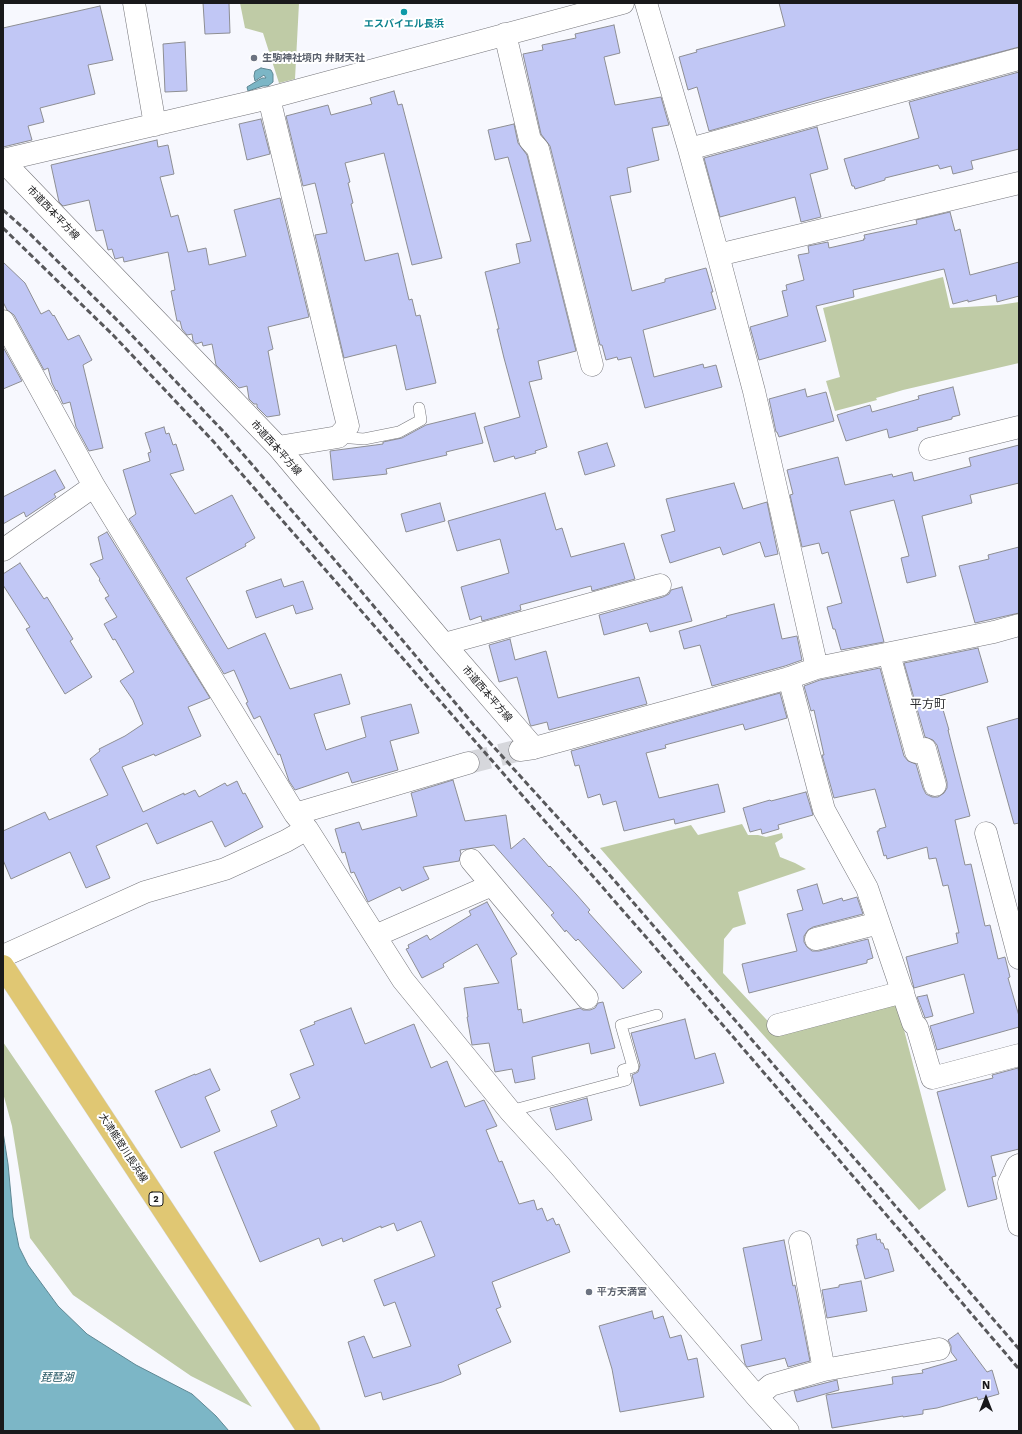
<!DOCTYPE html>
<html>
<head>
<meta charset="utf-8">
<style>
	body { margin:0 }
	#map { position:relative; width:1022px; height:1434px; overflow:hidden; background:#f7f8fe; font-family:"Work Sans",sans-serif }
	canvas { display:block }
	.frame { position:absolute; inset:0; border:4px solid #19191b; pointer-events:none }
	.north { position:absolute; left:966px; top:1378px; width:40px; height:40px; -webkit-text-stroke:3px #fff; paint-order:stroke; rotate:0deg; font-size:11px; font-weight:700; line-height:16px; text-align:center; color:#19191b }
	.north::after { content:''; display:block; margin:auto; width:14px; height:18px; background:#19191b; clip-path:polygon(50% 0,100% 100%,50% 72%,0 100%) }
</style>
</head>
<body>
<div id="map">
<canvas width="1022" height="1434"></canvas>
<div class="frame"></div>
<div class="north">N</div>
</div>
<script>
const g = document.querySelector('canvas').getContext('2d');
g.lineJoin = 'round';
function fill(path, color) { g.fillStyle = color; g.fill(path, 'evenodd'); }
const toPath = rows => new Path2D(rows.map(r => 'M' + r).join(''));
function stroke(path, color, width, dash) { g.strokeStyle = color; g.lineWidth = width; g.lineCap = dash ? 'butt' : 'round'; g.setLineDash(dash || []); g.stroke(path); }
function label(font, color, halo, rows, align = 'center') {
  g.font = font + ' "Work Sans","Noto Sans JP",sans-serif'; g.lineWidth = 4; g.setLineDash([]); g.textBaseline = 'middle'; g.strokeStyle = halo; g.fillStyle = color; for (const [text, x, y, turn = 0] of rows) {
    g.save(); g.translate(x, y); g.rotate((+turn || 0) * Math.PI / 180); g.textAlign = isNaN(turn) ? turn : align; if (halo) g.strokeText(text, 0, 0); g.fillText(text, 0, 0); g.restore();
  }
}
fill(toPath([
	[240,3,299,3,295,79,279,83,263,33,245,28],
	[943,277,950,308,999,305,1019,302,1019,363,903,390,876,398,877,400,835,411,826,381,840,377,823,308],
	[742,824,748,835,758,835,766,837,782,833,783,838,775,843,780,857,795,863,806,869,738,892,746,924,733,928,724,939,723,973,779,1033,897,1003,946,1190,919,1210,717,983,600,848,691,825,698,835],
	[3,1042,252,1407,191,1376,73,1295,30,1238,12,1126,3,1093]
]), '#bfcba6');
const water = toPath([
	[261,68,271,70,273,74,273,82,268,86,263,86,248,91,247,87,262,78,266,78,264,75,255,81,254,76,255,71,261,68],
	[3,1132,8,1164,13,1217,19,1247,28,1265,58,1306,87,1334,136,1365,192,1394,216,1416,229,1431,3,1431,3,1132]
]);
fill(water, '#7cb6c6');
stroke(water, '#5e8793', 1);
const building = toPath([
	[203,3,229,3,230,33,205,34,203,3],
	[779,3,1019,3,1019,47,826,98,709,131,697,87,688,90,679,57,697,52,696,50,785,26,779,3],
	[100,6,113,60,88,65,95,94,40,108,44,122,28,126,32,140,3,147,3,28,100,6],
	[614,25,620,53,604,57,615,105,661,97,669,125,652,128,659,160,627,168,631,192,610,196,632,291,665,282,665,279,706,268,713,292,711,292,716,309,643,330,654,377,703,364,704,368,716,365,722,387,645,408,631,357,618,360,617,357,606,360,602,345,600,345,550,146,541,134,523,54,543,50,542,45,576,38,575,34,614,25],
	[185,42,187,91,165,92,163,44,185,42],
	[1019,72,1019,149,971,161,973,169,953,174,951,166,940,169,938,165,885,178,885,180,855,189,854,186,852,186,844,159,919,138,909,102,1019,72],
	[394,91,398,105,402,104,442,258,412,265,384,153,345,163,350,182,348,183,353,203,351,204,365,261,398,253,409,300,412,299,416,316,420,315,436,383,406,390,396,345,344,358,315,235,327,233,315,183,303,186,286,116,328,105,331,115,372,104,370,98,394,91],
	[261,119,270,154,247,160,239,124,261,119],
	[514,124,518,143,527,155,576,351,538,361,542,379,529,382,547,447,535,451,536,453,515,459,514,456,494,462,484,427,520,417,504,358,497,329,499,329,485,272,520,263,516,244,531,241,508,157,495,160,488,130,514,124],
	[817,127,828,169,810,174,821,217,801,222,795,197,720,217,704,158,817,127],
	[157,140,158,147,168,145,174,174,160,177,171,217,178,215,188,252,206,248,209,265,246,256,234,210,280,198,309,317,268,327,273,349,268,351,280,415,267,417,257,407,257,404,254,404,249,399,247,386,239,388,216,365,212,344,203,346,202,342,196,344,193,341,192,334,187,335,182,329,180,321,177,321,171,291,175,290,168,252,124,262,123,257,115,259,112,249,108,250,103,230,96,231,89,200,63,206,59,202,51,165,157,140],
	[950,212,955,231,960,229,970,275,1019,262,1019,296,997,302,996,295,968,302,968,300,953,304,944,269,853,290,854,297,816,306,826,341,759,360,750,327,788,316,782,291,787,290,786,285,804,280,798,255,809,253,808,246,828,242,829,248,864,240,863,239,865,239,864,235,917,224,916,220,950,212],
	[3,262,25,283,41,314,49,310,53,316,54,315,68,340,79,335,92,360,83,365,103,448,89,451,76,427,70,402,63,404,57,390,56,391,52,383,48,368,44,370,14,315,7,310,3,302,3,262],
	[3,347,22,381,3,389,3,347],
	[953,387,960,415,952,417,952,419,917,428,918,430,889,438,887,429,846,441,837,415,870,405,872,412,919,399,918,396,953,387],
	[805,389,807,397,826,392,834,421,779,437,777,432,776,432,769,399,805,389],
	[475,413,483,443,446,452,447,455,386,469,387,474,333,480,330,451,383,444,383,442,402,438,426,425,475,413],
	[164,427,166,434,169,433,173,445,176,444,184,470,170,474,195,514,232,495,255,538,245,544,246,546,186,578,228,649,265,633,290,689,341,674,350,704,314,714,326,750,366,737,361,717,411,704,419,733,390,741,398,770,352,783,348,772,295,790,289,781,280,754,278,755,260,716,254,719,246,703,248,702,234,670,224,674,129,519,136,514,123,470,150,461,148,453,151,452,145,433,164,427],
	[607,443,615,466,585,475,578,452,607,443],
	[1019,445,1019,483,970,495,972,503,922,516,936,576,907,583,901,558,909,556,894,500,850,511,884,642,841,650,835,629,833,629,827,607,842,603,828,552,822,554,819,543,802,547,790,495,793,494,787,470,838,457,845,485,892,474,893,477,912,472,914,481,971,466,969,458,1019,445],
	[55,470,65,488,54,494,56,497,26,517,24,512,3,524,3,497,55,470],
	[734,483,743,509,767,502,778,554,765,557,760,542,723,555,720,547,670,563,661,535,675,531,666,499,734,483],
	[545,493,556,530,562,528,571,557,624,543,635,579,592,591,591,586,520,605,521,610,482,621,481,616,470,620,461,587,509,573,500,539,457,551,448,521,545,493],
	[440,503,445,521,406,532,401,514,440,503],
	[107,532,210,698,188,707,201,736,155,756,154,754,122,767,143,812,184,793,184,795,195,790,199,797,225,783,227,786,237,781,243,794,245,793,263,827,225,847,212,821,157,844,147,823,96,846,110,878,86,888,70,852,11,879,3,860,3,831,45,812,49,820,108,795,90,759,100,751,99,749,125,736,143,724,133,700,120,681,134,672,115,639,113,640,104,624,117,617,105,598,109,596,99,580,100,579,90,564,103,559,98,537,107,532],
	[1019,547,1019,613,975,623,959,566,989,559,988,555,1019,547],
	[20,563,44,599,47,597,73,639,70,641,92,677,65,694,26,629,30,627,3,585,3,574,20,563],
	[281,579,284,587,303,581,313,609,296,614,293,605,256,618,246,591,281,579],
	[682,587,692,621,650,632,647,623,604,635,599,615,663,597,669,594,671,590,682,587],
	[774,604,782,639,797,636,802,660,785,666,712,686,700,645,684,649,679,631,727,617,726,616,774,604],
	[510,639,515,660,546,651,558,698,639,677,647,704,549,730,547,722,531,726,530,724,517,677,499,682,489,645,510,639],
	[978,648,988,682,939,696,949,730,948,730,970,816,955,820,965,865,971,864,985,926,990,925,998,959,1005,957,1010,977,1008,978,1019,1016,1019,1027,937,1050,930,1026,974,1013,964,974,914,988,906,957,958,943,956,933,959,933,948,885,943,886,936,858,929,859,927,847,887,859,886,855,884,856,877,831,879,831,879,829,886,827,875,789,834,798,822,755,824,755,814,710,811,711,804,686,820,680,880,668,904,756,908,761,916,764,923,788,926,794,932,797,938,797,944,793,947,788,947,782,937,745,933,740,925,737,904,663,978,648],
	[780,693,787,718,745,730,743,724,665,745,666,748,646,753,659,798,718,784,725,812,675,824,674,819,624,831,616,801,603,805,600,794,588,798,579,765,575,766,571,751,780,693],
	[1019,718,1019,823,1014,824,987,727,1019,718],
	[453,780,465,821,506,815,511,849,524,838,549,867,550,866,576,894,590,910,588,912,642,972,623,989,578,939,576,941,566,930,565,932,551,915,554,913,494,845,460,850,461,854,459,861,423,867,429,879,402,891,400,887,368,902,354,872,351,873,345,852,342,853,335,829,359,822,362,830,417,816,411,793,453,780],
	[806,792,813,815,778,825,779,829,762,834,761,829,750,832,743,808,770,800,771,801,806,792],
	[817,884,823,904,842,898,843,901,857,897,863,914,813,927,808,930,804,936,804,942,807,947,812,951,819,951,868,939,873,958,867,960,867,963,749,993,742,964,797,951,787,914,803,910,797,890,817,884],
	[487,902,517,954,511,958,518,1010,521,1009,523,1023,580,1008,583,1010,590,1010,595,1008,598,1003,603,1002,615,1048,591,1054,589,1043,532,1057,535,1079,515,1083,512,1069,495,1072,489,1043,472,1045,467,1017,468,1017,464,988,499,983,477,944,443,964,444,967,422,978,406,949,409,948,408,945,427,935,430,940,471,915,469,911,487,902],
	[927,995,933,1016,925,1018,917,997,927,995],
	[351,1008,365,1044,414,1024,431,1068,447,1061,465,1107,484,1100,497,1126,486,1130,499,1162,502,1161,519,1204,534,1200,537,1210,542,1208,547,1221,553,1218,556,1225,559,1224,570,1252,492,1282,501,1307,496,1309,511,1342,458,1365,461,1374,442,1382,383,1400,381,1392,365,1397,348,1342,364,1336,373,1358,411,1346,395,1302,384,1306,374,1280,435,1256,421,1221,397,1231,394,1223,381,1228,381,1226,343,1242,342,1238,322,1246,319,1238,260,1262,214,1152,277,1126,271,1111,300,1098,290,1074,314,1065,300,1030,315,1024,314,1022,351,1008],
	[685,1019,695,1059,715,1053,724,1083,640,1106,632,1075,638,1072,640,1065,631,1033,685,1019],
	[1018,1068,1019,1074,1019,1149,991,1156,996,1176,992,1177,997,1199,968,1207,937,1092,993,1078,992,1075,1018,1068],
	[210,1069,220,1090,205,1097,220,1131,181,1148,155,1091,195,1074,195,1075,210,1069],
	[587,1098,592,1120,556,1130,550,1108,587,1098],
	[876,1234,877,1240,880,1239,881,1243,883,1243,885,1249,888,1249,894,1271,865,1279,856,1245,858,1245,857,1239,876,1234],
	[784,1240,793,1286,795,1285,810,1361,788,1367,785,1358,747,1367,745,1364,741,1345,762,1340,743,1248,784,1240],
	[861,1281,867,1311,827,1318,822,1290,839,1287,839,1285,861,1281],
	[652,1311,654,1319,663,1316,670,1338,681,1335,688,1360,697,1358,704,1397,620,1412,612,1369,599,1326,652,1311],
	[958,1333,987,1372,992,1370,999,1394,978,1400,977,1397,937,1408,923,1410,923,1414,903,1417,903,1416,832,1428,826,1395,893,1384,892,1377,923,1373,922,1370,957,1360,951,1352,951,1346,948,1340,958,1333],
	[837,1380,839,1390,797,1402,794,1391,837,1380]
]);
fill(building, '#c1c7f5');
stroke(building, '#8d8e93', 1);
stroke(toPath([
	[468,763,520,750]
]), '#d6d7dc', 22, [22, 11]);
const service = toPath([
	[338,437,364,439,399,432,421,420,419,408],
	[510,1111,626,1080,623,1070,633,1067,621,1025,657,1015]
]);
const minor = toPath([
	[134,3,155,125],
	[646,3,689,149,718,255,754,391,817,668],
	[505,34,530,140,538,149,592,365],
	[269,98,348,426,338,437,278,447],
	[689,149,1019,59],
	[3,160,269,98,623,3],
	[3,161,278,447,444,644,534,748],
	[718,255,1019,183],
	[3,321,94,486,295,814,307,829,403,980,510,1111,560,1166,757,1397,788,1431],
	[930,449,1019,427],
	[3,550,94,486],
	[444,644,660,585],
	[889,654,916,752,925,749,935,785],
	[789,678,824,810,867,888,913,1023,917,1027,932,1078,1019,1055],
	[520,750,534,748,789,678,817,668,994,632,1019,625],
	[295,814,468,763],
	[986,833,1019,958],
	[471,860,587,998],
	[375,936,492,885],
	[816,939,879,923],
	[3,956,145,892,225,869,286,841,307,829],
	[778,1025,903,992],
	[1019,1165,1017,1166,1009,1183,1019,1225],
	[800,1242,824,1370],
	[757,1397,771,1385,824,1370,939,1349]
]);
const primary = toPath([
	[3,966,309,1431]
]);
stroke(service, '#76767b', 12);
stroke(minor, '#76767b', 23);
stroke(primary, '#d6d6d6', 23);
stroke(service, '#fff', 11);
stroke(minor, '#fff', 22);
stroke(primary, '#e0c773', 22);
stroke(toPath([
	[3,210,29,233,122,325,223,431,345,572,473,724,607,872,1019,1349],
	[3,228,114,336,213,441,728,1031,1019,1369]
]), '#58585b', 3, [6, 3]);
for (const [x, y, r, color] of [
	[404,12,4,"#0f9aa8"],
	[254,58,4,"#6b7280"],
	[589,1292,4,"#6b7280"]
]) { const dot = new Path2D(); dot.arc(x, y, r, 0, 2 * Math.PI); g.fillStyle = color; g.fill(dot); stroke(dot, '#fff', 1.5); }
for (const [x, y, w] of [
	[156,1199,14]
]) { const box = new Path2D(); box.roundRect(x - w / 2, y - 7, w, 14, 3); g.fillStyle = '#fff'; g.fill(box); stroke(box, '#19191b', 1); }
label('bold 9px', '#19191b', null, [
	["2",156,1199]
]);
label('bold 10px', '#0d838f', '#fff', [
	["エスバイエル長浜",404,24]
]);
label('bold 10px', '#5b616d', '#fff', [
	["生駒神社境内 弁財天社",262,58],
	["平方天満宮",597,1292]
], 'left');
label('10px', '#19191b', '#fff', [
	["市道西本平方線",53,213,46],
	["市道西本平方線",276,448,48],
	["市道西本平方線",487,694,49],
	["大津能登川長浜線",123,1148,57]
]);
label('italic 11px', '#20525f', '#fff', [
	["琵琶湖",57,1378]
]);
label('12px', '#2c2d31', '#fff', [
	["平方町",928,704]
]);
</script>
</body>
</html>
